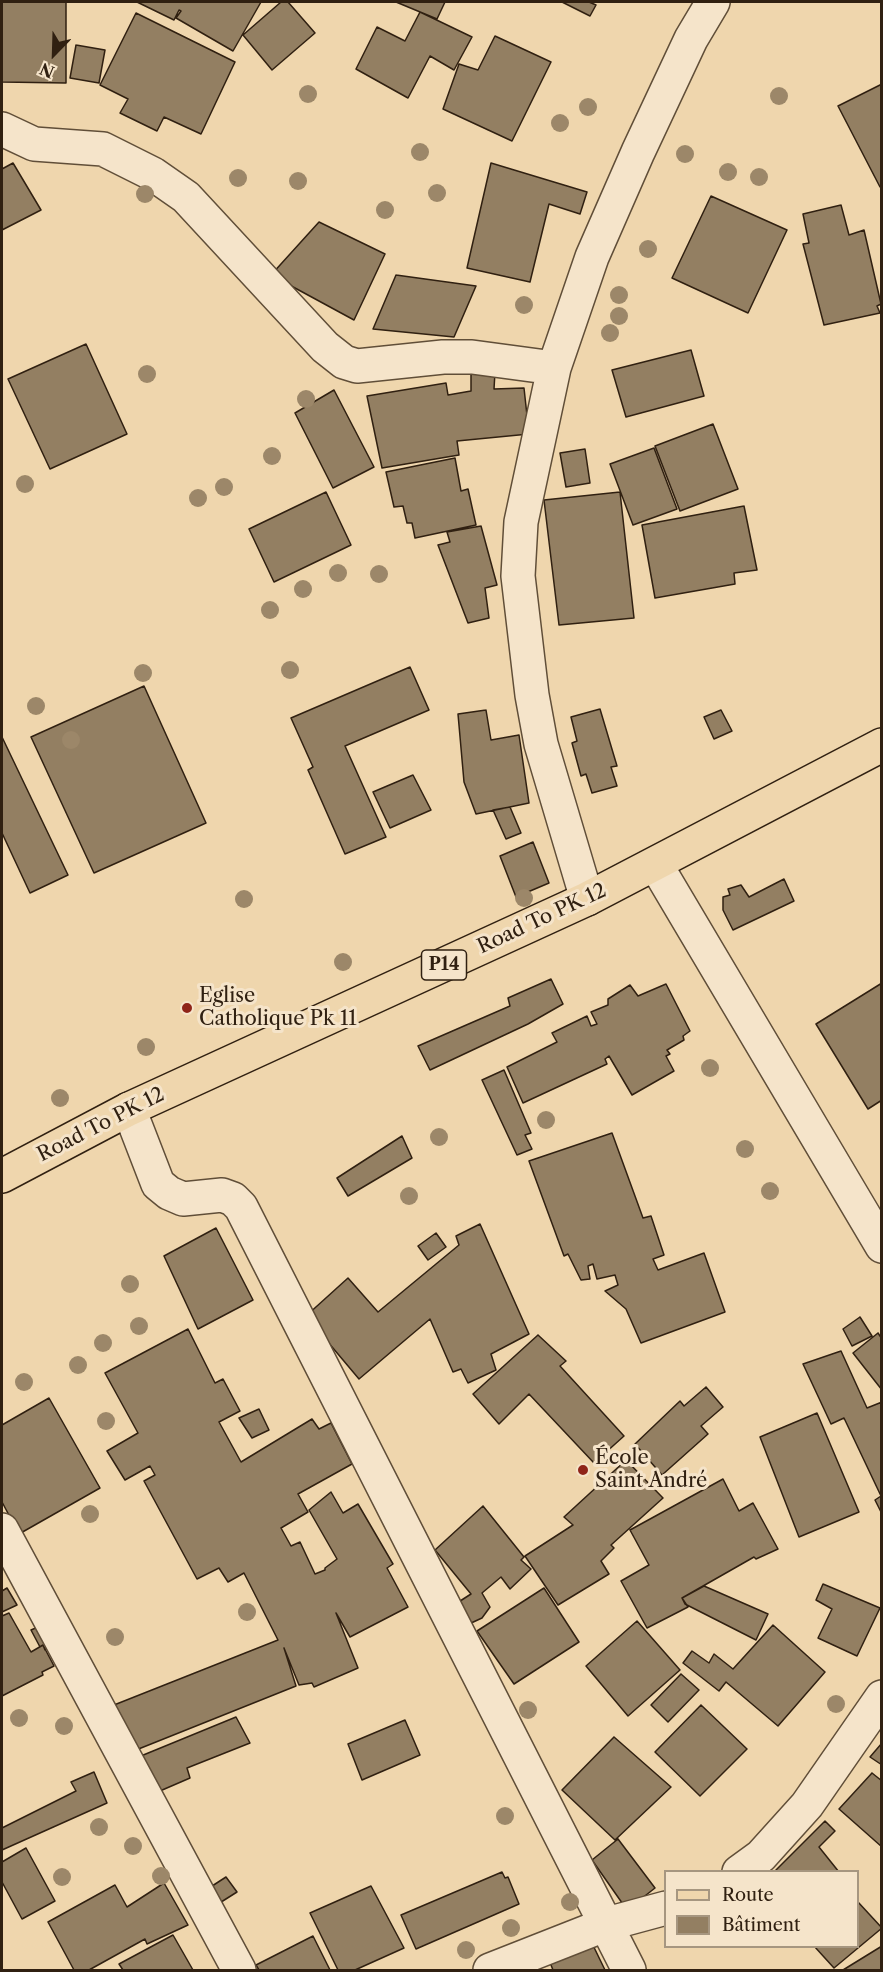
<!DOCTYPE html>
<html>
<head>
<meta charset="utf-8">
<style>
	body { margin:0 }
	#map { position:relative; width:883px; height:1972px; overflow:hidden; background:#efd6ad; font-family:"Libre Caslon Text",serif }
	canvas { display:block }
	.frame { position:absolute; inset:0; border:3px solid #302011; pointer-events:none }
	.legend { position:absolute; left:664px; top:1870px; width:195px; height:78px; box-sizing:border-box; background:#f5e4ca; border:2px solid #a69680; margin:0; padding:8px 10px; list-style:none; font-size:18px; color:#302011 }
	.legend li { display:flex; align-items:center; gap:12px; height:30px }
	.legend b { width:30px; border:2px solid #a69680 }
	.north { position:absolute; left:24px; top:24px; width:60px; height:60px; -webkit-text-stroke:4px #f5e4ca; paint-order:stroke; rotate:203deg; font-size:16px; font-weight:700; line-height:24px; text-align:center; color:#302011 }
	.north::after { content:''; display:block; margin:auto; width:21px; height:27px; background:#302011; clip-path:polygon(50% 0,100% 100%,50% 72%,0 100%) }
</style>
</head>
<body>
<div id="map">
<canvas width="883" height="1972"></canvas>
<div class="frame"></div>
<ul class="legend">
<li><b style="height:8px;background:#efd6ad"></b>Route</li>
<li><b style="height:16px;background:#937f62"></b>Bâtiment</li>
</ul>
<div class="north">N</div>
</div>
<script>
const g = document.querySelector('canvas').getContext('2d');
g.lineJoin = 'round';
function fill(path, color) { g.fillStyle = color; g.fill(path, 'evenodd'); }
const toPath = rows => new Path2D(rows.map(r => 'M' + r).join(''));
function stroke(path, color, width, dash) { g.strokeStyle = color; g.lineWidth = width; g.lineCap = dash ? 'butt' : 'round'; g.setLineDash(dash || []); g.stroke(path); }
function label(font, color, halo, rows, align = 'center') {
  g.font = font + ' "Libre Caslon Text",serif'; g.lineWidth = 6; g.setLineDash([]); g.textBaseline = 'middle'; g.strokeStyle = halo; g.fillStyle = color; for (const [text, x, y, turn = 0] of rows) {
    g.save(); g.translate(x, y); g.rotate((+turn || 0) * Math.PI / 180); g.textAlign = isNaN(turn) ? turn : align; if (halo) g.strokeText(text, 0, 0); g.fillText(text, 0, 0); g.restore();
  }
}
const building = toPath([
	[2,2,66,2,66,83,2,82,2,2],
	[137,2,261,2,233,51,176,18,181,11,179,10,174,20,137,2],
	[281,2,288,2,315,33,272,70,243,35,281,2],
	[396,2,445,2,437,19,396,2],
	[562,2,589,2,596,5,590,16,562,2],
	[420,12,472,37,454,70,430,56,408,98,356,69,377,27,405,41,420,12],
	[136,13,235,62,201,134,164,117,157,131,120,113,128,99,100,85,136,13],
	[495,36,551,62,512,141,443,109,459,64,478,70,495,36],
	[76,45,105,50,99,83,70,78,76,45],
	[882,84,882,186,880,187,838,106,882,84],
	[13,163,41,210,2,230,2,169,13,163],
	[491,163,587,192,580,214,549,204,530,282,467,268,491,163],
	[711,196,787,230,748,313,672,278,711,196],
	[841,205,849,235,864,230,881,304,877,306,880,313,824,325,803,244,809,243,803,214,841,205],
	[319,222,385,254,354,320,271,275,319,222],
	[396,275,476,286,454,337,373,329,396,275],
	[86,344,127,434,50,469,8,379,86,344],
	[691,350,704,396,626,417,612,370,691,350],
	[471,372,495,372,494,389,524,388,529,434,457,441,459,455,382,468,367,396,446,383,448,395,471,391,471,372],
	[334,390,374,467,333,488,295,413,334,390],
	[713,424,738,489,680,511,655,446,713,424],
	[654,448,677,509,633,525,610,464,654,448],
	[585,449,590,483,566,487,560,453,585,449],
	[455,458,461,491,468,489,476,525,415,538,412,523,407,523,403,506,394,507,386,472,455,458],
	[326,492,351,545,274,582,249,529,326,492],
	[620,492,634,618,559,625,544,500,620,492],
	[744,506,757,570,734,573,735,584,655,598,642,525,744,506],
	[481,526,497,585,485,588,489,618,468,623,438,545,450,542,447,532,481,526],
	[410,667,429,710,345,746,386,837,345,854,308,770,313,767,291,718,410,667],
	[144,686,206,823,94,873,31,737,144,686],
	[600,709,617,766,611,767,617,786,592,793,586,774,581,776,572,743,577,741,571,717,600,709],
	[486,710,491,740,519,735,529,803,476,814,464,782,458,714,486,710],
	[721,710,732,731,714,739,704,717,721,710],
	[2,737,68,875,30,893,2,833,2,737],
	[413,775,431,810,390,828,373,792,413,775],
	[510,807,521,833,506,839,493,810,510,807],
	[533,842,549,883,516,897,500,856,533,842],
	[784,879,794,901,733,930,723,910,723,897,730,895,728,889,741,885,749,897,784,879],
	[551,979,563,1004,528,1024,430,1070,418,1046,510,1006,508,998,551,979],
	[882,983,882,1100,868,1109,816,1024,882,983],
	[666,984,690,1031,683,1036,684,1040,667,1050,670,1054,666,1056,674,1071,632,1095,609,1056,605,1059,607,1064,523,1103,507,1067,557,1042,552,1033,587,1016,591,1026,597,1024,591,1012,608,1005,608,999,630,985,638,996,666,984],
	[504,1070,531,1133,525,1135,532,1149,517,1155,482,1080,504,1070],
	[612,1133,643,1218,651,1216,664,1255,653,1259,658,1270,704,1253,725,1312,641,1343,626,1309,605,1291,618,1285,615,1275,597,1279,593,1264,588,1266,590,1279,581,1280,568,1254,564,1256,529,1161,612,1133],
	[402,1136,412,1158,348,1196,337,1178,402,1136],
	[480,1224,529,1334,491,1354,496,1370,468,1383,461,1369,453,1372,430,1319,359,1379,306,1316,348,1278,378,1312,459,1245,456,1236,480,1224],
	[216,1228,253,1300,198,1329,164,1256,216,1228],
	[436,1233,446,1247,428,1260,418,1246,436,1233],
	[860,1317,872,1336,852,1346,843,1329,860,1317],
	[188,1329,215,1383,223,1379,240,1411,219,1422,241,1462,312,1419,319,1429,331,1423,352,1464,298,1494,308,1512,281,1528,291,1546,300,1542,315,1574,325,1570,325,1568,337,1559,309,1510,331,1492,343,1513,358,1504,393,1564,387,1568,408,1607,350,1637,336,1613,358,1668,314,1687,312,1683,299,1685,284,1648,296,1686,136,1750,114,1705,278,1640,244,1573,228,1582,219,1568,197,1579,144,1481,155,1475,150,1466,125,1480,107,1451,138,1433,105,1373,188,1329],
	[878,1333,882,1339,882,1390,853,1353,878,1333],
	[538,1335,566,1361,560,1366,624,1436,594,1463,529,1394,499,1424,473,1394,538,1335],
	[841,1351,867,1408,882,1402,882,1514,875,1500,881,1496,844,1418,831,1424,803,1364,841,1351],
	[706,1387,723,1407,701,1426,708,1434,662,1475,635,1444,680,1401,684,1406,706,1387],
	[49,1398,100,1488,19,1534,2,1502,2,1425,49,1398],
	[259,1409,269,1430,252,1438,239,1418,259,1409],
	[817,1413,859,1512,799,1537,760,1437,817,1413],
	[626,1460,663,1498,611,1545,614,1548,601,1561,609,1574,558,1605,525,1556,573,1525,564,1517,626,1460],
	[723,1479,739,1511,753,1503,778,1549,756,1559,754,1557,682,1598,688,1607,647,1628,621,1581,649,1565,630,1530,723,1479],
	[483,1506,524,1557,521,1560,531,1569,510,1589,501,1577,482,1593,490,1607,482,1618,469,1624,457,1603,471,1594,435,1550,483,1506],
	[823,1584,880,1608,857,1656,818,1638,832,1609,816,1600,823,1584],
	[704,1586,768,1614,756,1640,685,1604,682,1598,704,1586],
	[7,1588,17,1605,2,1612,2,1591,7,1588],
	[544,1588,579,1642,514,1684,477,1631,544,1588],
	[9,1613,31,1652,43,1645,54,1666,42,1672,43,1675,2,1696,2,1616,9,1613],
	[637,1621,680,1670,628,1716,586,1666,637,1621],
	[45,1624,54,1645,45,1650,43,1645,40,1647,31,1630,45,1624],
	[773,1625,825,1672,778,1726,726,1682,719,1691,683,1663,692,1651,709,1663,714,1654,733,1669,773,1625],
	[681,1674,699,1690,668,1722,651,1705,681,1674],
	[701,1705,747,1749,700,1796,655,1752,701,1705],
	[236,1717,250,1743,187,1768,190,1778,153,1794,136,1758,236,1717],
	[405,1720,420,1755,362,1780,348,1744,405,1720],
	[614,1737,671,1787,615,1840,562,1790,614,1737],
	[882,1743,882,1765,870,1757,882,1743],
	[94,1772,107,1803,2,1850,2,1828,76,1791,71,1782,94,1772],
	[872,1773,882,1781,882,1847,839,1809,872,1773],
	[825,1821,835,1831,819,1847,839,1872,774,1872,825,1821],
	[618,1839,655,1888,627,1910,592,1860,618,1839],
	[26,1848,55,1901,22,1919,2,1882,2,1862,26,1848],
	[502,1872,505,1878,508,1877,519,1904,416,1949,401,1915,502,1872],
	[226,1877,237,1892,218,1904,209,1888,226,1877],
	[164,1883,188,1925,147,1944,145,1939,89,1970,74,1970,48,1922,115,1885,127,1907,164,1883],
	[371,1886,404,1948,355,1970,338,1970,310,1913,371,1886],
	[858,1902,882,1928,834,1968,814,1946,858,1946,858,1902],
	[173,1935,193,1970,123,1970,119,1964,173,1935],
	[588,1935,605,1970,553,1970,547,1955,588,1935],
	[313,1936,330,1970,259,1970,256,1965,313,1936],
	[882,1946,882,1970,843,1970,882,1946]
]);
fill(building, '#937f62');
stroke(building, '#302011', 1.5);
const street = toPath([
	[2,129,34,144,103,149,153,174,186,197,325,347,344,362,357,366,443,357,472,357,554,368],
	[656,865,882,1246],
	[587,899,541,744,532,695,518,576,521,522,554,368,592,257,638,152,691,39,713,2],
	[129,1109,158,1184,169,1193,183,1199,222,1195,233,1199,241,1207,629,1970],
	[2,1530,239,1970],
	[739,1872,761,1856,807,1805,882,1697],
	[490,1970,607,1924,666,1908]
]);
const primary = toPath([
	[2,1176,129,1109,587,899,882,745]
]);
stroke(street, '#604e38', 36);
stroke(primary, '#302011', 36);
stroke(street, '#f5e4ca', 33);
stroke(primary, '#efd6ad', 33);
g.fillStyle = '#9c8769';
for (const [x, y] of [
	[308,94],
	[779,96],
	[588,107],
	[560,123],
	[420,152],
	[685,154],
	[728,172],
	[759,177],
	[238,178],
	[298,181],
	[437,193],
	[145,194],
	[385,210],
	[648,249],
	[619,295],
	[524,305],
	[619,316],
	[610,333],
	[147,374],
	[306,399],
	[272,456],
	[25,484],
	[224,487],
	[198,498],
	[338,573],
	[379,574],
	[303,589],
	[270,610],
	[290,670],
	[143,673],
	[36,706],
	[71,740],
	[524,898],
	[244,899],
	[343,962],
	[146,1047],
	[710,1068],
	[60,1098],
	[546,1120],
	[439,1137],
	[745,1149],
	[770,1191],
	[409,1196],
	[130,1284],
	[139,1326],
	[103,1343],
	[78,1365],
	[24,1382],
	[106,1421],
	[90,1514],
	[247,1612],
	[115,1637],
	[836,1704],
	[528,1710],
	[19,1718],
	[64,1726],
	[505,1816],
	[99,1827],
	[133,1846],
	[161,1876],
	[62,1877],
	[570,1902],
	[511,1928],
	[466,1950]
]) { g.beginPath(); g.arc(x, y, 9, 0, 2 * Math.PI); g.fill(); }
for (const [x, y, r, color] of [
	[187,1008,6,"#8f2418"],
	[583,1470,6,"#8f2418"]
]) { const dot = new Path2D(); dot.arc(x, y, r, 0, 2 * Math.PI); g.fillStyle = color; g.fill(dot); stroke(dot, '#f5e4ca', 2); }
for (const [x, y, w] of [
	[444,965,45]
]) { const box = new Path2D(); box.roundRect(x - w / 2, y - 15, w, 30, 4.5); g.fillStyle = '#f5e4ca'; g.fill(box); stroke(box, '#302011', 1.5); }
label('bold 18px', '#302011', null, [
	["P14",444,965]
]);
label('20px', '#302011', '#f5e4ca', [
	["Road To PK 12",542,919,-25],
	["Road To PK 12",101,1125,-27]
]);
label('20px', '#302011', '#f5e4ca', [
	["Eglise",199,996],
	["Catholique Pk 11",199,1019],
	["École",595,1458],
	["Saint André",595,1481]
], 'left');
</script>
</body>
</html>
